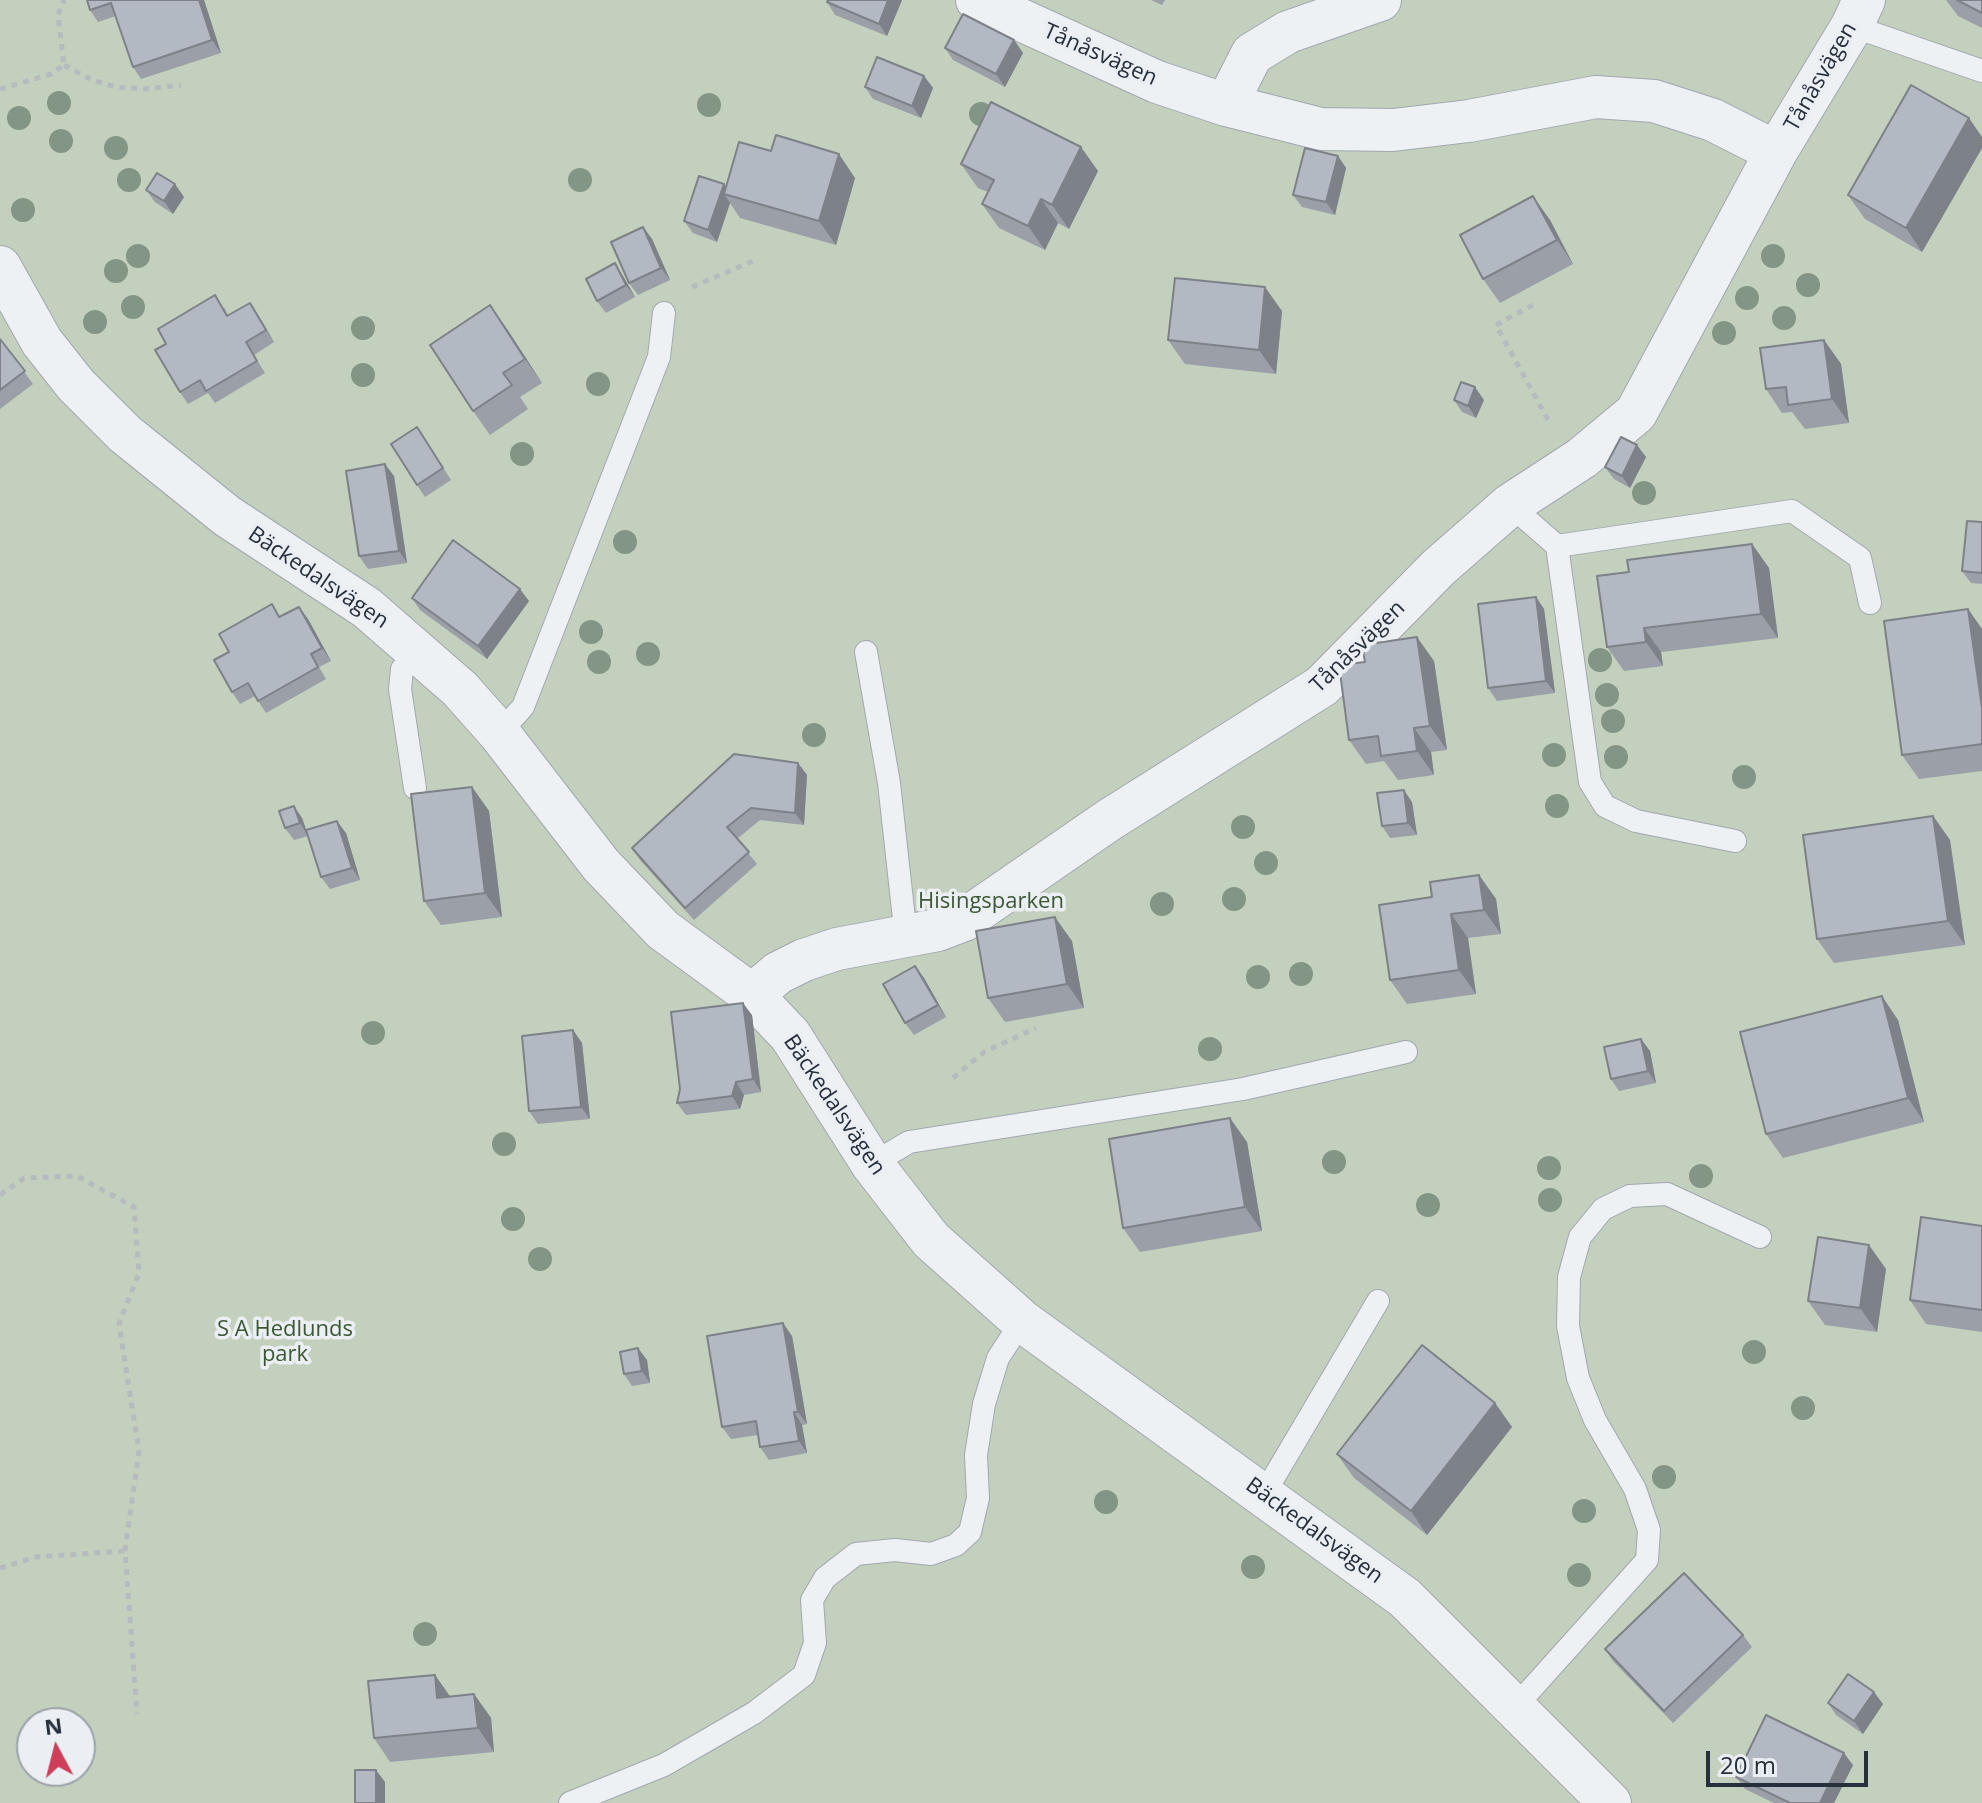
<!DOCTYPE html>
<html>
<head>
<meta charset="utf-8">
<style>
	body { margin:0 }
	#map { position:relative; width:1982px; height:1803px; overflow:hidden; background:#dce0e6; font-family:"Open Sans",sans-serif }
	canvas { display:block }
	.north { position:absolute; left:16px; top:1707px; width:80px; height:80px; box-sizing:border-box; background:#ebeff4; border:2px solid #9ca2aa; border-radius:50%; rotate:353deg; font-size:22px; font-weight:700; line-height:32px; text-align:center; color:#262f3c }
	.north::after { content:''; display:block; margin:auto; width:28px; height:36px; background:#ce3e59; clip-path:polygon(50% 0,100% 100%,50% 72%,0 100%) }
	.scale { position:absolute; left:1706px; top:1751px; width:162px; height:36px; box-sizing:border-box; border:4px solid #262f3c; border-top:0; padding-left:10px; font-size:24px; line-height:28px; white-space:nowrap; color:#262f3c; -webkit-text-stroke:6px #ebeff4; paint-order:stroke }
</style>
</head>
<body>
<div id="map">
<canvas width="1982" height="1803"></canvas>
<div class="north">N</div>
<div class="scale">20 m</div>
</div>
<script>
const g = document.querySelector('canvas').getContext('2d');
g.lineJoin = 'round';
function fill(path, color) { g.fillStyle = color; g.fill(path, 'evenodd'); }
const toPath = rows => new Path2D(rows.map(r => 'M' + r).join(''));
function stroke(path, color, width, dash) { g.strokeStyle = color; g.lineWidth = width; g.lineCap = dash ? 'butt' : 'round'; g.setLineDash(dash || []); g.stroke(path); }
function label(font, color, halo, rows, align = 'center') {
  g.font = font + ' "Open Sans",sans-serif'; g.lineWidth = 7; g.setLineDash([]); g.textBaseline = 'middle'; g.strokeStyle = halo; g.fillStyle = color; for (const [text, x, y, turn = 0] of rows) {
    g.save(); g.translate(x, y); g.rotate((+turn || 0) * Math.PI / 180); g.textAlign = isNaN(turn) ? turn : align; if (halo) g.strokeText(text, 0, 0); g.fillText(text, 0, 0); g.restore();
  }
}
fill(toPath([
	[0,0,1982,0,1982,1803,0,1803],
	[32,1723,80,1723,80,1771,32,1771]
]), '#c2d0bd');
const lane = toPath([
	[1852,26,1982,71],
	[1510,505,1557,546,1590,782,1605,806,1636,821,1735,841],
	[1557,546,1792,511,1860,558,1870,603],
	[866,652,889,783,906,937],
	[499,733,523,707,659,357,664,313],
	[415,788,400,689,402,669,417,650],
	[872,1164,909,1142,1243,1089,1406,1052],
	[1264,1494,1378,1301],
	[1516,1706,1647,1560,1649,1530,1635,1489,1595,1420,1578,1378,1568,1326,1569,1277,1580,1237,1603,1209,1630,1196,1667,1194,1760,1237],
	[570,1803,664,1765,754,1713,804,1675,815,1643,812,1600,825,1578,856,1554,895,1550,931,1554,956,1545,970,1532,978,1498,976,1455,984,1404,998,1358,1022,1321]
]);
const street = toPath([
	[977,0,1157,82,1226,105,1321,129,1393,130,1469,121,1596,97,1654,101,1713,120,1776,152],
	[1226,105,1252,54,1288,32,1380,0],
	[0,267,42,342,76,385,125,434,227,516,367,608,460,689,499,733,601,865,663,930,752,995,790,1035,872,1164,931,1240,1022,1321,1405,1598,1610,1803],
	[752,995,778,973,804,960,837,949,938,930,964,920,1109,820,1322,686,1438,568,1510,505,1582,458,1636,413,1776,152,1852,26,1864,0]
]);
stroke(lane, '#a2a7b0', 24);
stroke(street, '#a2a7b0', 44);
stroke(toPath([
	[64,65,92,80,116,87,146,89,181,85],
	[0,89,51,74,64,65,58,15,64,0],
	[692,287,758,259],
	[1533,305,1496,325,1548,420],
	[953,1078,984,1052,1036,1028],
	[0,1195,24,1178,77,1176,134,1207,139,1273,119,1324,139,1451,125,1551,137,1714],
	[0,1568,36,1557,125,1551]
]), '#b6bbc0', 5, [6, 6]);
stroke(lane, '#eef1f4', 22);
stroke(street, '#eef1f4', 42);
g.fillStyle = '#839584';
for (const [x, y] of [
	[59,103],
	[709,105],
	[981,114],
	[19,118],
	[61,141],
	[116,148],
	[129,180],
	[580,180],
	[23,210],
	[138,256],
	[1773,256],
	[116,271],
	[1808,285],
	[1747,298],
	[133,307],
	[1784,318],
	[95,322],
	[363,328],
	[1724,333],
	[363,375],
	[598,384],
	[522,454],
	[1644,493],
	[625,542],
	[591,632],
	[648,654],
	[1600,660],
	[599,662],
	[1607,695],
	[1613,721],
	[814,735],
	[1554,755],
	[1616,757],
	[1744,777],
	[1557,806],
	[1243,827],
	[1266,863],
	[1234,899],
	[1162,904],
	[1301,974],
	[1258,977],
	[373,1033],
	[1210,1049],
	[504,1144],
	[1334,1162],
	[1549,1168],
	[1701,1176],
	[1550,1200],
	[1428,1205],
	[513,1219],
	[540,1259],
	[1754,1352],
	[1803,1408],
	[1664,1477],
	[1106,1502],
	[1584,1511],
	[1253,1567],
	[1579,1575],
	[425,1634]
]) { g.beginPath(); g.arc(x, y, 12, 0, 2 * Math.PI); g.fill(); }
fill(toPath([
	[87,0,204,0,221,53,141,79,133,67,116,16,98,22,90,10],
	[828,0,902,0,887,36,835,15,827,2],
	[1151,0,1165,0,1162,5],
	[1946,0,1982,0,1982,28,1958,16],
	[1014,40,1023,53,1005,87,953,60,945,48],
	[924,76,933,88,921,118,873,99,865,87],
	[1982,137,1982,148,1922,252,1865,219,1848,195],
	[1338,156,1346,168,1335,215,1302,207,1293,195],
	[961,164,1098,171,1069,229,1058,223,1045,250,999,228,982,204,988,192,978,188],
	[855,178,836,245,740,218,730,203,717,242,693,233,684,221,726,186],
	[146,190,184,197,173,214,155,202],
	[1550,220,1573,264,1500,303,1483,279],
	[643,227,652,239,670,280,638,295,629,283],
	[623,276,635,297,606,313,597,301],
	[224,307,228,315,258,315,274,342,254,355,265,373,215,403,208,393,188,404,180,392],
	[1282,311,1276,374,1185,364,1168,340],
	[507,329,542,383,520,397,528,409,490,435,473,411],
	[0,339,33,384,0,409],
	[1824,340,1841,364,1849,423,1805,429,1792,412,1782,413,1766,389],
	[1454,400,1484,400,1476,418,1462,412],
	[425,439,451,480,425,497,417,485],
	[1646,457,1630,488,1614,479,1605,467],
	[394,476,407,563,368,569,359,556],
	[1982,522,1982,584,1971,583,1962,571],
	[1752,544,1769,568,1778,638,1661,652,1663,666,1624,671,1607,647,1629,572],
	[1536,597,1544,609,1555,693,1497,701,1488,688],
	[412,598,529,601,487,659,420,610],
	[299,607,308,619,331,661,319,667,326,679,266,713,255,696,240,704,232,692,281,616],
	[1968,609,1982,629,1982,771,1919,779,1902,755],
	[1434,661,1447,750,1431,752,1434,775,1398,780,1384,761,1366,764,1349,740],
	[798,763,807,775,804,825,760,820,737,839,757,864,694,920,640,860,632,848],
	[472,787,489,811,502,917,441,925,424,901],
	[1412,802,1417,835,1390,838,1382,826],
	[1933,816,1950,840,1965,945,1834,963,1817,939],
	[302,818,307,831,346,833,360,880,330,889,321,877,308,836,294,840,285,828],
	[1479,875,1496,899,1501,934,1468,938,1476,994,1407,1004,1390,980,1432,897],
	[1072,941,1084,1008,1005,1022,988,998],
	[915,966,924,978,946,1017,914,1035,905,1023],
	[752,1015,761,1092,744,1095,740,1109,686,1115,677,1103],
	[1898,1020,1924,1122,1783,1158,1766,1134],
	[573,1030,582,1043,590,1119,538,1124,529,1111],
	[1641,1039,1650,1051,1656,1083,1619,1091,1611,1079],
	[1247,1142,1262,1231,1140,1252,1123,1228],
	[1982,1226,1982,1332,1926,1324,1910,1300],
	[1886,1269,1877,1332,1825,1325,1808,1301],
	[792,1336,807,1424,802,1425,807,1453,769,1460,760,1447,758,1435,731,1439,722,1427],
	[647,1360,650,1383,632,1386,624,1374],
	[1495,1403,1512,1427,1427,1535,1354,1478,1337,1454],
	[1743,1635,1752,1647,1673,1723,1613,1661,1605,1649],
	[474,1694,491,1718,494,1752,390,1762,374,1738,450,1696],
	[1828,1703,1883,1704,1863,1734,1836,1715],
	[1853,1765,1834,1803,1774,1803,1745,1789,1736,1777]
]), '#9a9fa8');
fill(toPath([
	[199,0,204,0,221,53,212,40],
	[888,0,902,0,887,36,879,24],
	[1014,40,1023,53,1005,87,996,74],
	[924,76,933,88,921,118,912,106],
	[1969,118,1982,137,1982,148,1922,252,1906,228],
	[1081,147,1098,171,1069,229,1052,205],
	[839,154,855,178,836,245,819,221],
	[1338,156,1346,168,1335,215,1326,202],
	[175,184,184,197,173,214,164,201],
	[724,184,732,196,724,194,730,203,717,242,708,230],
	[1533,196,1550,220,1573,264,1557,240],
	[1041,199,1058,223,1045,250,1028,226],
	[643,227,652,239,670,280,661,268],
	[615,263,623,276,635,297,626,285],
	[1265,287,1282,311,1276,374,1259,350],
	[250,303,258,315,274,342,266,330],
	[490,305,507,329,542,383,525,359],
	[1824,340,1841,364,1849,423,1832,399],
	[1475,387,1484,400,1476,418,1468,406],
	[1637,445,1646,457,1630,488,1622,476],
	[385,464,394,476,407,563,399,551],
	[1752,544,1769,568,1778,638,1761,614],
	[520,589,529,601,487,659,478,646],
	[1536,597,1544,609,1555,693,1546,681],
	[299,607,308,619,331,661,322,648],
	[1968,609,1982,629,1982,708],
	[1644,628,1661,652,1663,666,1646,642],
	[1417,637,1434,661,1447,750,1430,726],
	[1414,728,1431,752,1434,775,1417,751],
	[798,763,807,775,804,825,795,813],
	[472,787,489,811,502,917,485,893],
	[1404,790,1412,802,1417,835,1408,823],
	[294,806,302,818,308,836,300,823],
	[1933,816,1950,840,1965,945,1948,921],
	[337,821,346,833,360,880,352,868],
	[1479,875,1496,899,1501,934,1484,910],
	[1451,914,1468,938,1476,994,1459,970],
	[1055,917,1072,941,1084,1008,1067,984],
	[915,966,924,978,946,1017,938,1005],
	[1882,996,1898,1020,1924,1122,1908,1098],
	[743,1003,752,1015,761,1092,753,1079],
	[573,1030,582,1043,590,1119,581,1107],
	[1641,1039,1650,1051,1656,1083,1648,1071],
	[736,1082,744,1095,740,1109,732,1096],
	[1230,1118,1247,1142,1262,1231,1245,1207],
	[1869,1245,1886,1269,1877,1332,1860,1308],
	[783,1323,792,1336,807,1424,798,1412],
	[638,1348,647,1360,650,1383,642,1371],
	[1495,1403,1512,1427,1427,1535,1411,1511],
	[794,1412,802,1425,807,1453,799,1441],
	[435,1675,452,1699,437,1698],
	[1874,1692,1883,1704,1863,1734,1854,1721],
	[474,1694,491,1718,494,1752,478,1728],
	[1844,1753,1853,1765,1834,1803,1820,1803],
	[376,1770,385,1782,385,1803,376,1803]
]), '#7d8288');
const building = toPath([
	[87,0,199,0,212,40,133,67,111,3,90,10,87,0],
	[828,0,888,0,879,24,827,2,828,0],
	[1957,0,1982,0,1982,13,1957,0],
	[963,14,1014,40,996,74,945,48,963,14],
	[877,57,924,76,912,106,865,87,877,57],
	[1911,85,1969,118,1906,228,1848,195,1911,85],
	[991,102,1081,147,1052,205,1041,199,1028,226,982,204,994,180,961,164,991,102],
	[776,135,839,154,819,221,724,194,739,142,771,151,776,135],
	[1305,148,1338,156,1326,202,1293,195,1305,148],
	[157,173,175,184,164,201,146,190,157,173],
	[699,176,724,184,708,230,684,221,699,176],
	[1533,196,1557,240,1483,279,1460,235,1533,196],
	[643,227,661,268,629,283,611,242,643,227],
	[615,263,626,285,597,301,586,279,615,263],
	[1175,278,1265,287,1259,350,1168,340,1175,278],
	[215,295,227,316,250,303,266,330,246,342,257,361,206,391,200,380,180,392,155,350,166,344,158,329,215,295],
	[490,305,525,359,503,373,512,385,473,411,430,345,490,305],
	[0,339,25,371,0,390,0,339],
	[1824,340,1832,399,1788,405,1786,387,1766,389,1760,348,1824,340],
	[1461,382,1475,387,1468,406,1454,400,1461,382],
	[417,427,443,468,417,485,391,444,417,427],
	[1621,437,1637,445,1622,476,1605,467,1621,437],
	[385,464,399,551,359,556,346,471,385,464],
	[1967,521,1982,522,1982,573,1962,571,1967,521],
	[453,540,520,589,478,646,412,598,453,540],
	[1752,544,1761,614,1644,628,1646,642,1607,647,1597,576,1629,572,1627,560,1752,544],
	[1536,597,1546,681,1488,688,1478,604,1536,597],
	[272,604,279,617,299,607,322,648,311,654,318,667,258,701,248,683,232,692,214,660,229,652,219,634,272,604],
	[1968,609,1982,708,1982,744,1902,755,1884,621,1968,609],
	[1417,637,1430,726,1414,728,1417,751,1381,756,1378,736,1349,740,1339,665,1365,662,1362,645,1417,637],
	[734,754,798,763,795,813,751,808,727,827,749,852,685,908,632,848,734,754],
	[472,787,485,893,424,901,411,794,472,787],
	[1404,790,1408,823,1382,826,1377,793,1404,790],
	[294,806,300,823,285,828,279,811,294,806],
	[1933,816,1948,921,1817,939,1803,835,1933,816],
	[337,821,352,868,321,877,306,830,337,821],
	[1479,875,1484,910,1451,914,1459,970,1390,980,1379,905,1432,897,1430,882,1479,875],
	[1055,917,1067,984,988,998,976,931,1055,917],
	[915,966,938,1005,905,1023,883,984,915,966],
	[1882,996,1908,1098,1766,1134,1740,1032,1882,996],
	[743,1003,753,1079,736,1082,732,1096,677,1103,680,1089,671,1012,743,1003],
	[573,1030,581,1107,529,1111,522,1036,573,1030],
	[1641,1039,1648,1071,1611,1079,1604,1047,1641,1039],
	[1230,1118,1245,1207,1123,1228,1109,1139,1230,1118],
	[1921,1217,1982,1226,1982,1310,1910,1300,1921,1217],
	[1818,1237,1869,1245,1860,1308,1808,1301,1818,1237],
	[783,1323,798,1412,794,1412,799,1441,760,1447,756,1421,722,1427,707,1336,783,1323],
	[1422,1345,1495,1403,1411,1511,1337,1454,1422,1345],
	[638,1348,642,1371,624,1374,620,1352,638,1348],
	[1684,1573,1743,1635,1664,1711,1605,1649,1684,1573],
	[1848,1674,1874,1692,1854,1721,1828,1703,1848,1674],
	[435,1675,437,1698,474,1694,478,1728,374,1738,368,1681,435,1675],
	[1766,1715,1844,1753,1820,1803,1790,1803,1736,1777,1766,1715],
	[355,1770,376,1770,376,1803,355,1803,355,1770]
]);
fill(building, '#b3b9c3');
stroke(building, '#7d8288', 2);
label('22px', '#262f3c', '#ebeff4', [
	["Tånåsvägen",1100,55,24],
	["Tånåsvägen",1821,77,-60],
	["Bäckedalsvägen",318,578,34],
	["Tånåsvägen",1358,647,-44],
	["Bäckedalsvägen",834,1105,56],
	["Bäckedalsvägen",1314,1531,36]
]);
label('22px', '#3b5833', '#ebeff4', [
	["Hisingsparken",991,902],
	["S A Hedlunds",285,1330],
	["park",285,1355]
]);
</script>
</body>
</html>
